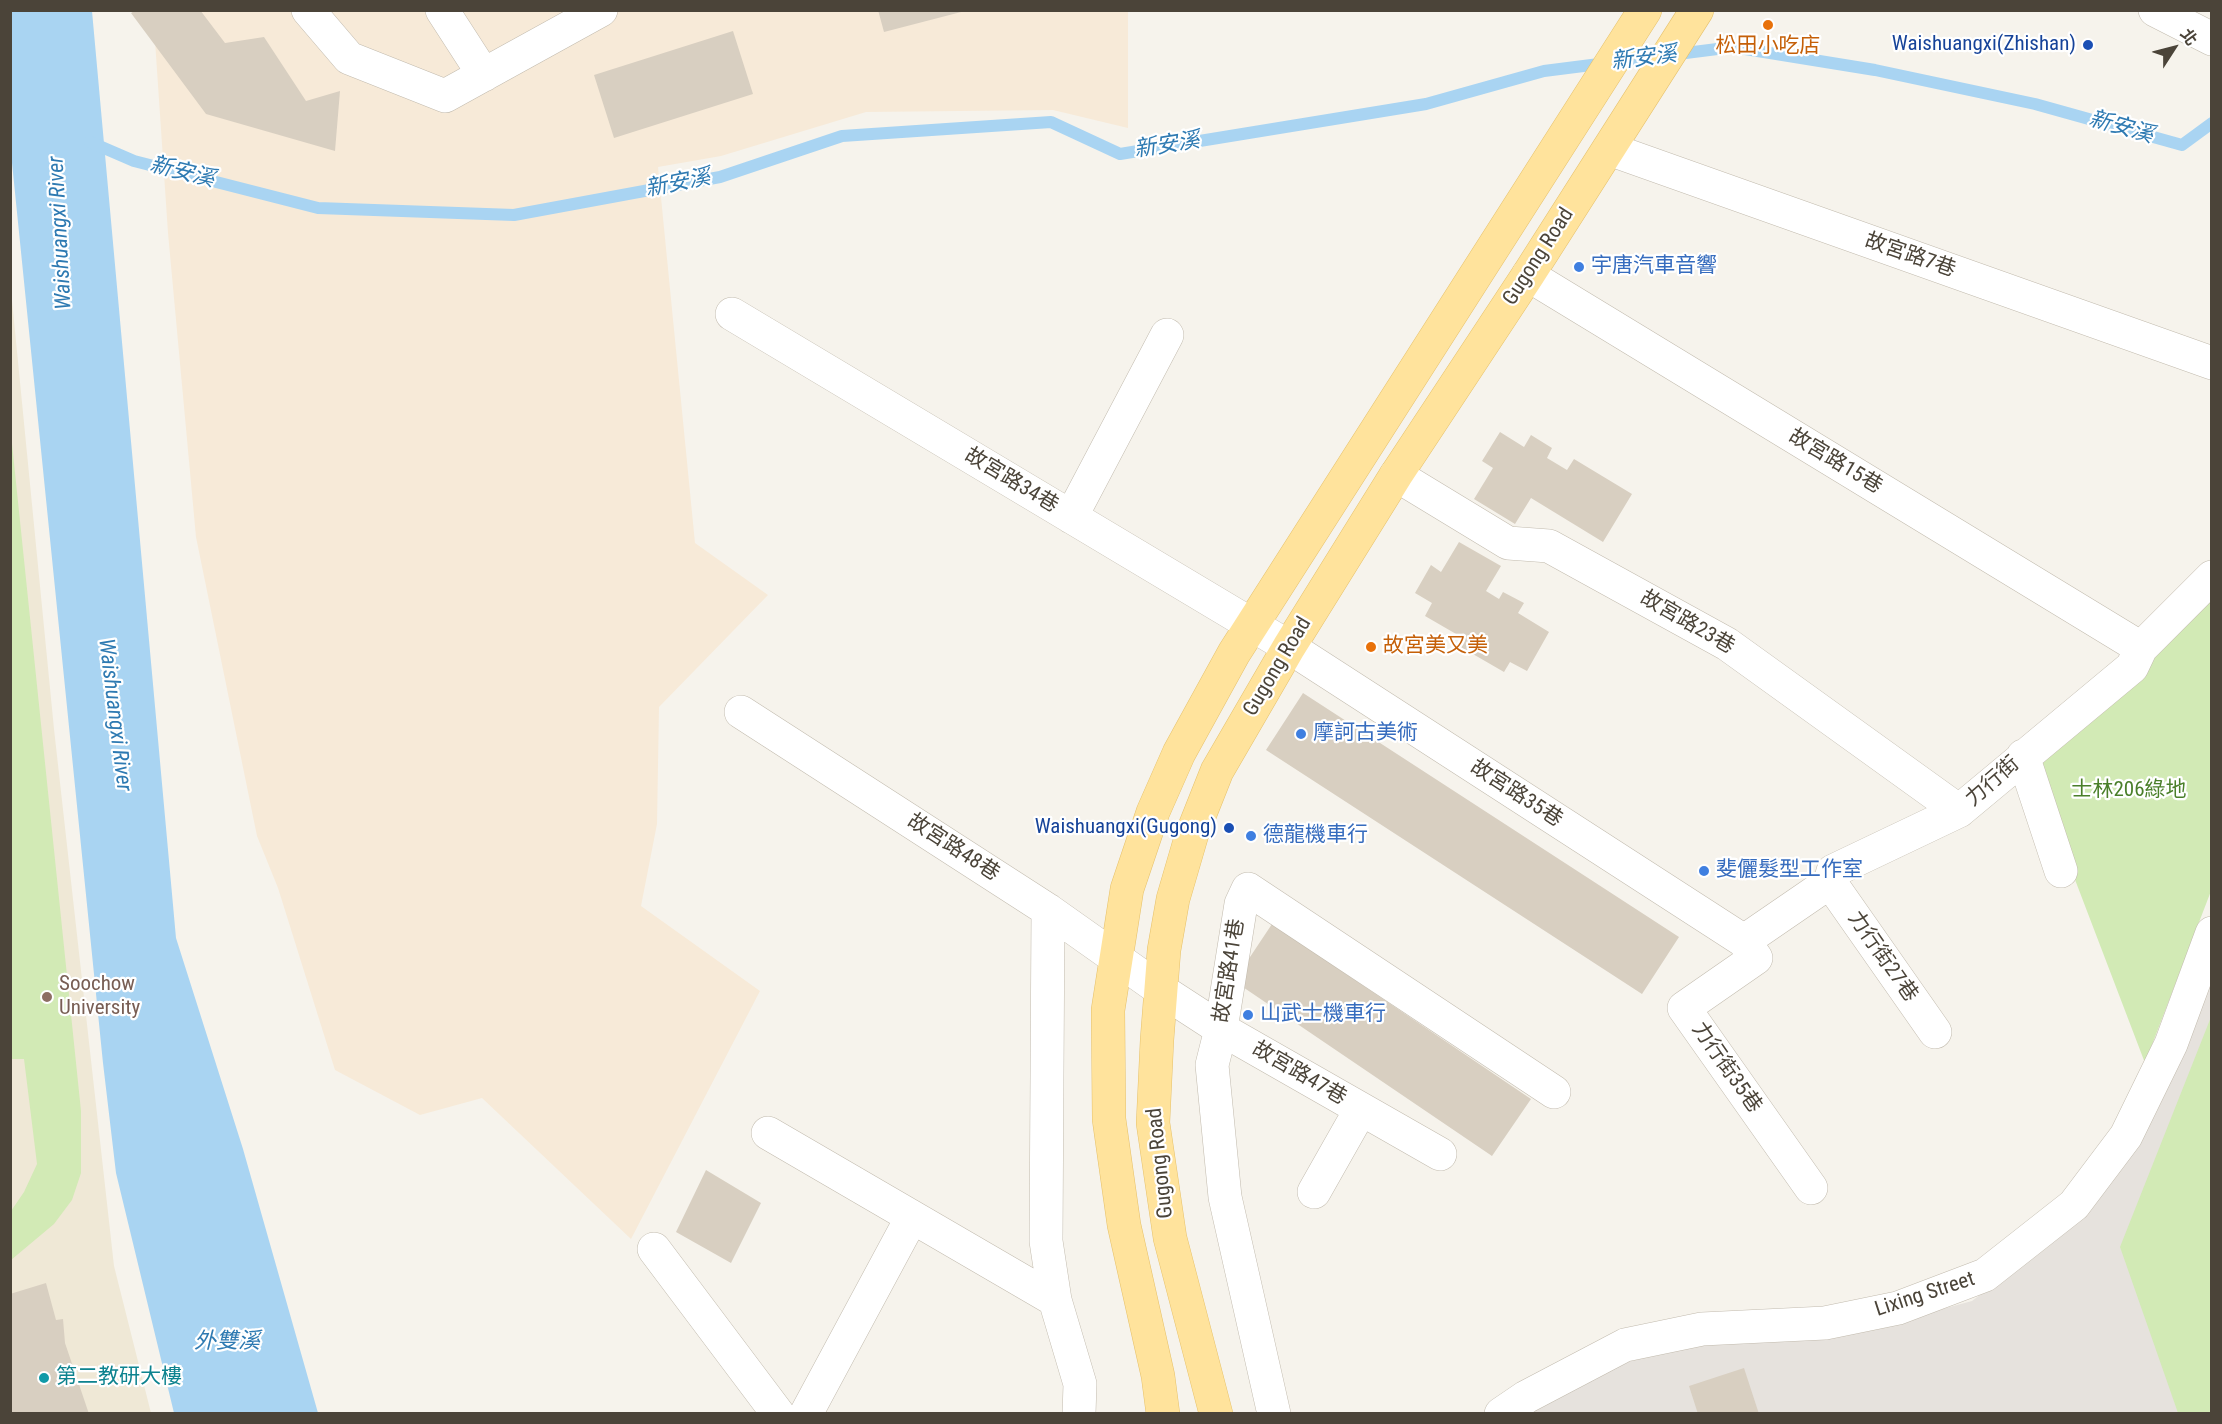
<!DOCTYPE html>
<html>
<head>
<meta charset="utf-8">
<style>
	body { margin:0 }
	#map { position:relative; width:2222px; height:1424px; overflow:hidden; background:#f6f3ec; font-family:"Roboto Condensed","Noto Sans TC",sans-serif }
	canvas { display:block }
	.frame { position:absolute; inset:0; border:12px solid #4b4439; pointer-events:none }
	.north { position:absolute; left:2144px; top:18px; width:60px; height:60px; -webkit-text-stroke:4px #fff; paint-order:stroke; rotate:54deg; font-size:16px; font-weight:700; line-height:24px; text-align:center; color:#4b4439 }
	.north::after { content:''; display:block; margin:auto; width:21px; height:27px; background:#4b4439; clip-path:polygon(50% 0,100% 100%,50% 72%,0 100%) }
</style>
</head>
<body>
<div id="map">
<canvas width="2222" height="1424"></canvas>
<div class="frame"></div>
<div class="north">北</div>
</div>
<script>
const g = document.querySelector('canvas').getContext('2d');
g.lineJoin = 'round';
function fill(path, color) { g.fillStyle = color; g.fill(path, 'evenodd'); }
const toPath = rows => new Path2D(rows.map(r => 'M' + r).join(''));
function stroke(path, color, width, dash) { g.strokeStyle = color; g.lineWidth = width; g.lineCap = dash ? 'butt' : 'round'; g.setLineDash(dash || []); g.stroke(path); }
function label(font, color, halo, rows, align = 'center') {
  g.font = font + ' "Roboto Condensed","Noto Sans TC",sans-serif'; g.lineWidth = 4.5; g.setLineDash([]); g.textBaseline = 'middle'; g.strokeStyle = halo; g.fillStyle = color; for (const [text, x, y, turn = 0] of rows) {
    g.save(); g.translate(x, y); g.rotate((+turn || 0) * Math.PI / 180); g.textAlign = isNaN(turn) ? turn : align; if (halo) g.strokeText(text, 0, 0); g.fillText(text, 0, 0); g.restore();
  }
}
fill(toPath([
	[153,11,1128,11,1128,128,1053,110,866,112,721,156,658,167,695,543,768,595,659,707,657,824,641,906,760,991,631,1239,482,1098,420,1115,335,1070,278,888,257,836,196,537,168,233]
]), '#f7ead8');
fill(toPath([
	[2211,963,2211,1413,1527,1414,1587,1377,1701,1336,1845,1335,1972,1301,2086,1214]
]), '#e6e2dd');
fill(toPath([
	[10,280,54,729,114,1266,151,1413,11,1413]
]), '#efe8d6');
fill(toPath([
	[11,434,81,1111,81,1173,72,1200,54,1224,11,1260,11,1211,24,1192,37,1164,24,1059,10,1059],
	[2211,592,2211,891,2145,1063,2032,767],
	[2211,1017,2211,1413,2178,1413,2120,1247]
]), '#d2eab5');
fill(toPath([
	[10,11,92,11,176,938,243,1149,318,1413,174,1413,116,1173,103,1063,11,153]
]), '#a9d4f2');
stroke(toPath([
	[90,142,134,161,318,208,514,215,720,177,842,136,1051,122,1120,154,1426,104,1544,71,1733,47,1875,70,2035,104,2182,145,2212,123]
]), '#a9d4f2', 12);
fill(toPath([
	[136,10,200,10,225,43,264,37,306,101,340,91,335,151,206,114,131,13],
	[878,10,965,10,965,11,884,32],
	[733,31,753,94,614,138,594,75],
	[1500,432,1524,447,1531,435,1552,448,1547,458,1567,470,1574,459,1632,494,1603,542,1531,498,1515,524,1474,499,1493,468,1482,461],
	[1459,542,1501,566,1486,591,1499,599,1503,592,1524,603,1518,613,1549,632,1527,671,1510,662,1504,672,1459,646,1463,638,1425,616,1432,603,1415,593,1431,565,1441,572],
	[1303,693,1679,937,1642,994,1266,750],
	[1272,924,1531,1099,1492,1156,1234,981],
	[706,1170,761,1203,731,1263,676,1232],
	[46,1283,56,1320,63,1319,65,1343,89,1414,10,1414,10,1294],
	[1744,1368,1759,1414,1698,1414,1689,1386]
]), '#d8cfc1');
const minor = toPath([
	[308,10,349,58,445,96,601,10],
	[442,10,484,75],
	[2155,10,2212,39],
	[1609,149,2212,363],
	[1528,275,2141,648],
	[732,314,1289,647,1744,941,1756,958,1684,1008,1811,1188],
	[1396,475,1508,543,1549,546,1727,644,1959,811],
	[1071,517,1167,335],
	[741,712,1048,910,1161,990,1221,1029,1440,1154],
	[2023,756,2061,871],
	[1830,882,1935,1032],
	[1048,910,1046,1241,1055,1300,1080,1384,1079,1414],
	[1744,941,1830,882,1833,871,1959,811,2132,667,2141,648,2212,577],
	[768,1133,1055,1300],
	[1314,1192,1361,1109],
	[654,1249,778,1414],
	[806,1414,912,1217],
	[1274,1414,1225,1197,1212,1065,1221,1029,1241,904,1248,889,1554,1092],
	[1501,1414,1526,1397,1625,1345,1702,1329,1825,1323,1898,1308,1985,1275,2074,1205,2126,1136,2171,1044,2212,933]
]);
const major = toPath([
	[1163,1414,1158,1376,1124,1225,1109,1119,1108,1010,1127,889,1153,812,1179,753,1234,653,1645,10],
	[1216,1414,1170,1238,1153,1123,1157,1040,1164,950,1173,899,1192,834,1217,771,1289,647,1396,475,1528,275,1697,10]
]);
stroke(minor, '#c2bbae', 34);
stroke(major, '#e6c16a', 34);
stroke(minor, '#fff', 33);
stroke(major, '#ffe39c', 33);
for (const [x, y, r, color] of [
	[1768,25,6,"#e8710a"],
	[2088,45,6,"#1a4fb4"],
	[1579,267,6,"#3f7fe0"],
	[1371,647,6,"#e8710a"],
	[1301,734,6,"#3f7fe0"],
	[1229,828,6,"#1a4fb4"],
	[1251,836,6,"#3f7fe0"],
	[1704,871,6,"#3f7fe0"],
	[47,997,6,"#8d6e63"],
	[1248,1015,6,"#3f7fe0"],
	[44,1378,6,"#0f9aa8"]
]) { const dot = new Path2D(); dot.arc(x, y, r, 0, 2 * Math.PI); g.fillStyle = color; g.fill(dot); stroke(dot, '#fff', 2); }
label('21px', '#164399', '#fff', [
	["Waishuangxi(Zhishan)",2076,45],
	["Waishuangxi(Gugong)",1217,828]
], 'right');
label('21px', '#c56008', '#fff', [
	["松田小吃店",1768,47],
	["故宮美又美",1383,647,"left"]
]);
label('21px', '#4b4439', '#fff', [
	["故宮路7巷",1910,256,19],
	["Gugong Road",1539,257,-57],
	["故宮路15巷",1835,462,31],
	["故宮路34巷",1011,481,31],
	["故宮路23巷",1687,623,30],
	["Gugong Road",1278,667,-59],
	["力行街",1993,782,-41],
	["故宮路35巷",1516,794,33],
	["故宮路48巷",953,848,33],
	["力行街27巷",1882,957,55],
	["故宮路41巷",1230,971,-81],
	["力行街35巷",1726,1068,55],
	["故宮路47巷",1299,1074,30],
	["Gugong Road",1161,1163,-96],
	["Lixing Street",1925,1295,-18]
]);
label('21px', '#366cbe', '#fff', [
	["宇唐汽車音響",1591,267],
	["摩訶古美術",1313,734],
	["德龍機車行",1263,836],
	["斐儷髮型工作室",1716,871],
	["山武士機車行",1260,1015]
], 'left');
label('21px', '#4a7f2a', '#fff', [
	["士林206綠地",2129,791]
]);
label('21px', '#785e54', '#fff', [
	["Soochow",59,985],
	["University",59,1009]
], 'left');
label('21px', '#0d838f', '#fff', [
	["第二教研大樓",56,1378]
], 'left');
label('italic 22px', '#2e7ab2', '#fff', [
	["新安溪",1644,59,-7],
	["新安溪",2121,128,16],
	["新安溪",1167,146,-9],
	["新安溪",182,173,14],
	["新安溪",678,184,-11],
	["Waishuangxi River",61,233,-93],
	["Waishuangxi River",114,715,83],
	["外雙溪",227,1342]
]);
</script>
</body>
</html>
